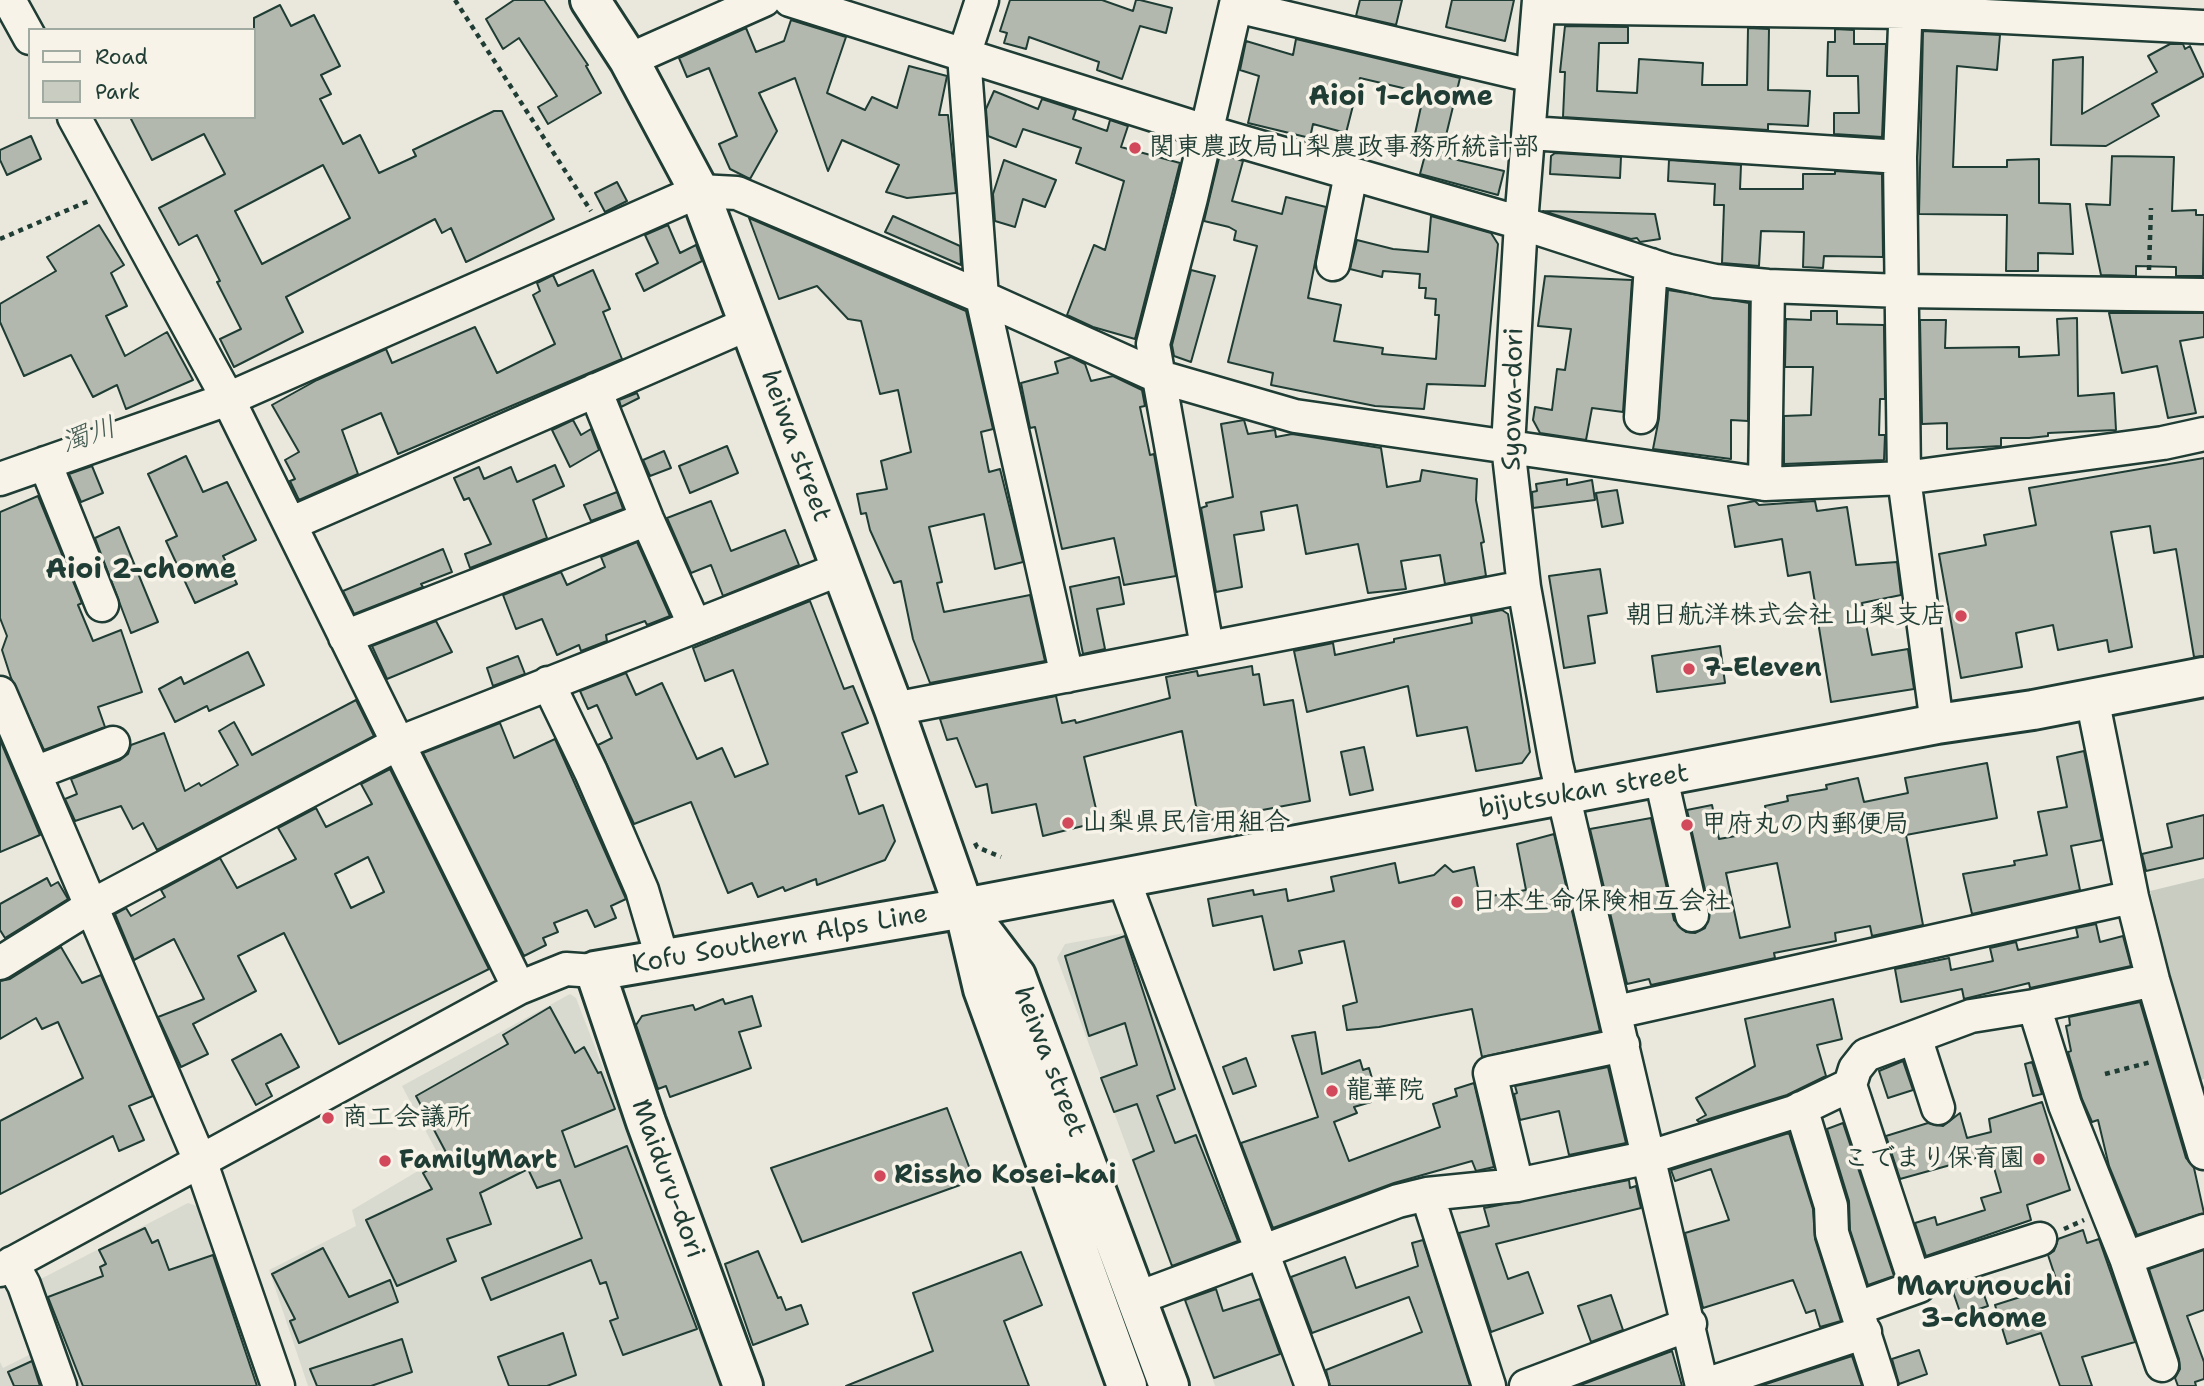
<!DOCTYPE html>
<html>
<head>
<meta charset="utf-8">
<style>
	body { margin:0 }
	#map { position:relative; width:2204px; height:1386px; overflow:hidden; background:#eae8dd; font-family:"Shantell Sans",sans-serif }
	canvas { display:block }
	.legend { position:absolute; left:28px; top:28px; width:228px; height:91px; box-sizing:border-box; background:#f7f3e8; border:2px solid #a1aaa0; margin:0; padding:9px 12px; list-style:none; font-size:21px; color:#1f3d34 }
	.legend li { display:flex; align-items:center; gap:14px; height:35px }
	.legend b { width:35px; border:2px solid #a1aaa0 }
</style>
</head>
<body>
<div id="map">
<canvas width="2204" height="1386"></canvas>
<ul class="legend">
<li><b style="height:9px;background:#f7f3e8"></b>Road</li>
<li><b style="height:19px;background:#c8ccc1"></b>Park</li>
</ul>
</div>
<script>
const g = document.querySelector('canvas').getContext('2d');
g.lineJoin = 'round';
function fill(path, color) { g.fillStyle = color; g.fill(path, 'evenodd'); }
const toPath = rows => new Path2D(rows.map(r => 'M' + r).join(''));
function stroke(path, color, width, dash) { g.strokeStyle = color; g.lineWidth = width; g.lineCap = dash ? 'butt' : 'round'; g.setLineDash(dash || []); g.stroke(path); }
function label(font, color, halo, rows, align = 'center') {
  g.font = font + ' "Shantell Sans","Klee One",sans-serif'; g.lineWidth = 7; g.setLineDash([]); g.textBaseline = 'middle'; g.strokeStyle = halo; g.fillStyle = color; for (const [text, x, y, turn = 0] of rows) {
    g.save(); g.translate(x, y); g.rotate((+turn || 0) * Math.PI / 180); g.textAlign = isNaN(turn) ? turn : align; if (halo) g.strokeText(text, 0, 0); g.fillText(text, 0, 0); g.restore();
  }
}
fill(toPath([
	[1130,932,1169,1056,1295,1386,1215,1386,1057,958,1065,944],
	[570,994,576,998,620,1112,720,1386,308,1386,269,1270,356,1226,352,1210,440,1158,402,1086],
	[188,1203,200,1207,260,1386,70,1386,33,1283],
	[39,1350,51,1386,0,1386,0,1362,3,1368]
]), '#d9dacf');
fill(toPath([
	[2204,878,2204,1079,2197,1081,2150,891]
]), '#c8ccc1');
const building = toPath([
	[514,0,544,0,588,65,586,66,601,93,548,124,538,107,557,96,519,38,503,49,486,19,514,0],
	[1010,0,1102,0,1133,11,1136,0,1140,0,1172,8,1166,33,1140,26,1122,79,1097,70,1099,62,1029,37,1026,49,1004,43,1007,33,1000,31,1010,0],
	[1360,0,1402,0,1396,25,1356,16,1360,0],
	[1452,0,1514,0,1505,41,1446,27,1452,0],
	[280,5,291,26,314,15,340,66,321,75,331,94,320,99,343,144,360,135,379,173,416,156,413,150,494,111,502,111,554,219,466,262,451,228,442,233,435,219,286,297,303,332,234,367,220,339,241,329,217,282,220,281,197,235,179,245,159,208,225,174,204,134,152,160,130,117,254,117,254,18,280,5],
	[323,165,350,218,262,264,235,211,323,165],
	[791,20,846,37,827,93,865,110,872,97,897,108,909,66,947,76,939,115,948,115,956,193,907,198,886,192,899,165,842,140,828,171,795,78,759,93,777,131,750,179,730,169,719,144,737,136,709,68,687,77,679,58,746,28,756,52,784,41,791,20],
	[1565,26,1628,27,1628,43,1599,43,1597,91,1637,93,1639,59,1703,63,1702,85,1747,85,1748,28,1769,29,1768,90,1810,91,1808,126,1768,124,1768,130,1563,117,1565,72,1560,72,1565,26],
	[1835,29,1854,30,1854,44,1886,44,1882,137,1834,134,1834,113,1859,113,1858,76,1827,76,1828,42,1835,42,1835,29],
	[1923,31,2000,35,1997,70,1957,66,1953,167,2007,167,2007,160,2039,159,2039,203,2070,204,2073,254,2038,253,2038,271,2006,271,2007,215,1919,214,1923,31],
	[1296,39,1460,78,1441,156,1504,171,1498,195,1420,174,1425,155,1411,152,1424,93,1360,78,1346,133,1313,124,1310,138,1248,123,1259,76,1240,70,1246,41,1293,55,1296,39],
	[2170,44,2183,44,2185,49,2190,46,2204,76,2152,104,2159,116,2106,146,2051,145,2053,60,2083,57,2082,114,2157,72,2148,56,2170,44],
	[994,91,1038,109,1042,99,1076,110,1073,119,1107,131,1110,120,1128,126,1121,147,1180,163,1135,339,1093,327,1067,315,1094,245,1105,250,1124,181,1076,163,1081,148,1023,129,1016,147,988,136,986,109,994,91],
	[31,136,41,159,7,175,0,160,0,150,31,136],
	[1555,153,1621,157,1620,178,1550,174,1551,156,1555,153],
	[1220,154,1243,161,1232,201,1282,214,1286,197,1326,207,1308,298,1341,305,1334,341,1383,348,1382,354,1436,359,1439,315,1435,315,1436,299,1425,298,1426,288,1419,288,1420,274,1383,271,1382,277,1350,269,1357,240,1393,249,1428,252,1431,216,1491,233,1498,244,1485,386,1427,384,1424,409,1375,406,1271,385,1273,373,1228,362,1257,246,1234,240,1236,231,1229,227,1204,221,1220,154],
	[2112,156,2174,157,2172,211,2196,210,2196,215,2204,215,2203,276,2176,276,2176,267,2136,266,2136,276,2101,275,2086,204,2110,205,2112,156],
	[1004,160,1056,180,1045,207,1023,199,1015,227,995,221,993,194,1004,160],
	[1669,160,1741,165,1740,189,1803,189,1803,174,1835,174,1835,171,1882,174,1883,257,1824,256,1823,268,1803,267,1804,232,1761,231,1759,266,1722,263,1724,205,1714,205,1715,184,1668,181,1669,160],
	[617,182,627,201,605,212,595,193,617,182],
	[1543,211,1655,214,1660,239,1640,242,1637,238,1631,239,1543,211],
	[893,216,960,246,961,265,885,232,893,216],
	[749,218,966,311,993,429,981,432,989,472,1000,469,1023,562,995,569,984,514,929,527,942,582,937,583,944,612,1030,595,1045,661,930,683,913,639,901,581,894,583,870,530,866,513,861,514,857,494,887,489,881,461,911,452,898,390,880,394,861,321,848,319,817,286,779,299,749,218],
	[99,225,124,265,111,273,127,306,106,316,125,356,167,332,193,380,126,409,117,385,93,397,71,355,24,376,0,322,0,304,56,271,47,257,99,225],
	[668,225,680,253,696,245,702,261,644,291,636,274,658,263,645,235,668,225],
	[593,270,610,309,603,312,622,359,398,454,381,413,342,430,358,474,299,500,290,481,295,479,285,460,299,452,272,405,317,380,386,349,392,363,475,327,497,373,555,344,533,295,540,291,537,283,553,275,558,286,593,270],
	[1191,270,1215,276,1191,362,1174,356,1172,345,1191,270],
	[1545,276,1632,280,1623,412,1592,408,1586,440,1540,433,1533,420,1535,407,1552,410,1557,369,1565,370,1571,329,1538,326,1545,276],
	[1668,290,1749,303,1748,421,1731,420,1731,459,1653,449,1659,418,1668,290],
	[1811,311,1837,311,1837,324,1884,325,1885,399,1880,399,1879,435,1885,435,1884,460,1784,464,1784,416,1811,415,1813,367,1785,367,1786,319,1811,320,1811,311],
	[2109,313,2204,313,2204,337,2180,341,2196,413,2168,418,2157,366,2122,373,2109,313],
	[2077,318,2078,396,2114,393,2116,430,2048,433,2048,436,2029,438,2001,438,2001,446,1947,449,1947,423,1922,424,1920,320,1946,320,1945,348,2019,347,2019,357,2059,355,2057,319,2077,318],
	[1071,357,1085,364,1091,381,1113,376,1142,390,1145,406,1140,407,1150,455,1154,454,1176,576,1124,585,1114,538,1062,549,1035,427,1030,428,1021,383,1058,373,1055,362,1071,357],
	[637,393,639,398,621,407,619,400,637,393],
	[573,420,581,435,591,429,599,450,570,467,552,430,573,420],
	[1244,420,1248,434,1275,430,1276,437,1292,434,1381,448,1387,487,1420,481,1422,470,1477,479,1476,500,1484,542,1481,543,1486,576,1445,584,1440,555,1401,561,1406,589,1368,593,1358,544,1306,554,1297,505,1261,512,1264,530,1234,535,1242,587,1216,592,1201,508,1207,506,1206,503,1233,497,1221,424,1244,420],
	[727,446,738,473,690,493,679,466,727,446],
	[664,451,671,468,650,476,643,460,664,451],
	[186,456,203,492,227,482,256,540,223,556,237,584,195,603,166,541,177,536,148,474,186,456],
	[2204,458,2204,656,2194,657,2176,549,2154,553,2150,526,2111,532,2132,647,2109,652,2107,640,2058,650,2053,625,2016,633,2022,667,1961,678,1939,554,1986,545,1984,535,2036,525,2029,488,2204,458],
	[555,465,564,486,533,500,547,538,470,568,465,554,491,544,469,498,464,500,454,478,479,467,484,479,511,467,517,482,555,465],
	[92,466,103,493,81,502,69,474,92,466],
	[1567,479,1567,485,1592,480,1595,500,1533,508,1532,492,1537,491,1536,484,1567,479],
	[1617,490,1623,523,1602,527,1596,493,1617,490],
	[617,492,623,509,591,521,584,505,617,492],
	[38,496,82,603,78,605,93,641,121,630,142,692,98,707,105,727,44,750,11,678,2,650,7,636,0,618,0,512,38,496],
	[711,501,731,551,785,530,799,565,723,596,711,565,691,573,667,518,711,501],
	[1755,501,1759,505,1815,501,1817,511,1847,507,1856,565,1897,562,1901,595,1862,603,1872,655,1908,649,1914,689,1831,702,1810,572,1788,576,1782,539,1735,547,1728,506,1755,501],
	[119,527,158,622,131,633,95,538,119,527],
	[637,542,670,616,647,625,645,621,606,635,607,641,581,651,579,645,557,655,542,619,516,629,503,595,561,572,567,585,605,567,601,557,637,542],
	[443,549,452,572,421,584,423,587,354,614,343,591,443,549],
	[1600,569,1607,613,1588,616,1595,663,1564,668,1549,576,1600,569],
	[1119,577,1124,604,1097,609,1105,649,1083,654,1070,587,1119,577],
	[810,601,844,689,853,686,868,723,842,733,857,772,846,776,859,814,883,805,895,841,885,860,817,885,816,879,785,891,783,887,758,897,752,883,728,893,691,802,634,824,598,745,612,738,597,705,588,709,580,691,626,673,636,695,662,683,697,759,722,748,735,777,768,764,733,670,705,681,693,648,810,601],
	[1502,610,1508,614,1530,752,1522,763,1476,771,1467,727,1417,736,1408,686,1307,712,1294,651,1333,643,1335,655,1394,642,1394,639,1472,623,1471,616,1502,610],
	[436,621,452,652,387,679,372,646,436,621],
	[1720,646,1725,683,1657,692,1652,656,1720,646],
	[248,652,264,685,209,711,207,706,175,722,159,689,181,677,184,684,248,652],
	[518,656,525,674,493,686,487,668,518,656],
	[1252,666,1253,675,1259,674,1264,705,1293,700,1310,801,1199,822,1182,731,1084,757,1099,822,1043,836,1036,804,992,813,987,784,976,787,957,738,947,740,940,719,1056,696,1062,723,1075,720,1076,723,1170,698,1166,677,1197,671,1198,676,1252,666],
	[356,700,374,736,157,850,143,823,133,829,121,806,75,821,65,799,77,794,71,779,120,760,128,754,131,745,164,733,185,791,199,783,201,786,238,765,219,731,234,722,252,755,356,700],
	[500,723,514,758,555,739,626,899,611,906,616,918,595,927,587,910,554,923,558,932,543,938,546,945,524,956,423,753,500,723],
	[0,740,40,835,0,852,0,740],
	[1364,747,1373,790,1350,795,1341,752,1364,747],
	[2084,751,2102,840,2071,846,2080,890,1972,914,1963,874,2015,865,2014,861,2047,855,2038,812,2067,807,2057,757,2084,751],
	[1987,763,1997,818,1906,835,1923,925,1872,936,1870,926,1835,933,1836,941,1774,953,1775,958,1651,985,1649,979,1627,984,1590,829,1651,818,1674,920,1686,932,1695,933,1705,928,1710,912,1687,810,1712,805,1719,839,1769,830,1765,806,1788,801,1787,796,1827,789,1826,785,1858,778,1864,802,1908,793,1905,778,1987,763],
	[1777,863,1790,927,1740,938,1726,873,1777,863],
	[390,769,489,969,339,1044,284,933,238,956,256,991,193,1024,208,1054,181,1067,158,1017,204,999,174,939,134,960,115,914,126,908,131,916,165,897,161,890,220,858,237,888,296,859,278,828,316,808,326,827,372,804,361,784,390,769],
	[368,857,384,892,351,908,335,874,368,857],
	[2204,815,2204,858,2146,871,2142,854,2172,847,2167,824,2204,815],
	[1554,834,1600,1031,1482,1057,1472,1009,1379,1027,1347,1030,1343,1006,1357,1002,1344,941,1299,951,1302,963,1274,970,1262,916,1213,926,1208,899,1253,890,1254,895,1286,889,1288,901,1334,891,1331,877,1395,863,1399,883,1434,875,1445,865,1453,872,1474,867,1480,898,1526,890,1517,844,1554,834],
	[47,878,51,886,58,882,68,899,5,938,0,930,0,904,47,878],
	[2096,924,2100,942,2123,936,2131,966,2030,988,2029,983,1964,999,1962,989,1901,1002,1895,969,1949,958,1951,970,1993,961,1990,948,2016,942,2018,950,2078,937,2076,928,2096,924],
	[1125,936,1175,1089,1157,1096,1175,1143,1196,1135,1238,1241,1172,1266,1133,1160,1154,1151,1137,1104,1114,1112,1101,1078,1137,1065,1125,1023,1089,1036,1065,956,1125,936],
	[61,947,82,983,101,975,153,1096,129,1106,144,1140,119,1151,113,1136,0,1194,0,1121,83,1078,58,1022,42,1029,36,1018,0,1039,0,981,10,979,61,947],
	[752,996,761,1026,739,1032,751,1068,670,1097,666,1086,658,1089,636,1025,642,1016,693,1005,695,1010,723,999,725,1004,752,996],
	[1833,999,1842,1039,1817,1045,1826,1076,1787,1095,1699,1122,1697,1120,1706,1115,1696,1098,1755,1066,1745,1019,1833,999],
	[2140,1002,2186,1158,2194,1168,2204,1213,2137,1235,2109,1166,2098,1120,2092,1122,2082,1099,2068,1052,2071,1051,2066,1026,2070,1025,2069,1017,2140,1002],
	[550,1007,575,1053,584,1047,598,1073,601,1072,615,1109,562,1131,575,1167,627,1146,697,1329,623,1355,610,1321,618,1318,606,1282,600,1284,591,1260,491,1300,482,1278,582,1238,560,1180,537,1188,528,1169,480,1193,491,1224,447,1239,456,1261,397,1286,366,1220,432,1189,423,1173,449,1158,416,1096,508,1044,503,1035,550,1007],
	[1315,1032,1322,1074,1360,1060,1363,1070,1369,1068,1377,1095,1370,1098,1371,1102,1354,1107,1357,1113,1334,1122,1349,1161,1440,1127,1433,1104,1457,1096,1455,1089,1474,1083,1494,1167,1476,1171,1472,1161,1394,1183,1273,1228,1241,1143,1318,1117,1292,1036,1315,1032],
	[281,1034,299,1067,266,1084,272,1096,256,1105,232,1060,281,1034],
	[1246,1058,1256,1086,1233,1094,1223,1067,1246,1058],
	[1903,1061,1913,1090,1888,1098,1879,1071,1903,1061],
	[2032,1062,2042,1094,2033,1096,2025,1064,2032,1062],
	[1608,1067,1626,1143,1569,1155,1559,1111,1520,1120,1514,1094,1517,1093,1515,1086,1608,1067],
	[2042,1102,2070,1190,2027,1205,2031,1220,1926,1256,1915,1223,1935,1217,1937,1225,1985,1210,1981,1198,2001,1192,1990,1154,1900,1179,1886,1136,1928,1123,1943,1126,1960,1113,1967,1138,1991,1132,1989,1119,2042,1102],
	[947,1108,974,1180,802,1242,771,1168,947,1108],
	[1843,1123,1894,1276,1868,1285,1850,1230,1849,1201,1827,1129,1843,1123],
	[1789,1133,1813,1209,1815,1239,1841,1321,1820,1327,1815,1310,1806,1313,1793,1280,1703,1308,1685,1233,1729,1220,1711,1169,1675,1181,1671,1170,1789,1133],
	[1629,1180,1630,1188,1636,1186,1641,1208,1496,1244,1508,1279,1528,1272,1543,1313,1491,1332,1459,1233,1489,1226,1484,1208,1629,1180],
	[145,1228,152,1243,158,1240,169,1270,213,1255,257,1386,83,1386,48,1297,103,1276,100,1267,106,1264,99,1250,145,1228],
	[2083,1230,2087,1243,2099,1239,2135,1342,2082,1357,2092,1386,2060,1386,2041,1333,2007,1344,1995,1305,2058,1285,2048,1255,2054,1251,2058,1239,2083,1230],
	[1423,1240,1470,1386,1330,1386,1326,1370,1422,1332,1409,1297,1312,1333,1291,1277,1345,1257,1356,1288,1418,1266,1412,1243,1423,1240],
	[323,1248,349,1297,390,1280,398,1302,299,1343,290,1321,295,1319,272,1274,323,1248],
	[2204,1250,2204,1310,2187,1316,2204,1362,2204,1379,2195,1382,2196,1386,2178,1386,2175,1378,2180,1369,2179,1359,2149,1269,2204,1250],
	[758,1251,778,1298,781,1297,786,1310,801,1305,808,1324,753,1345,725,1264,758,1251],
	[1021,1252,1042,1305,1004,1321,1029,1386,846,1386,933,1351,913,1293,1021,1252],
	[1978,1278,1988,1306,1961,1315,1951,1286,1978,1278],
	[1216,1289,1223,1311,1260,1299,1280,1354,1214,1378,1185,1300,1216,1289],
	[1611,1295,1623,1330,1591,1342,1578,1306,1611,1295],
	[563,1333,576,1375,547,1386,509,1386,498,1357,563,1333],
	[402,1339,412,1372,371,1386,317,1386,310,1369,402,1339],
	[1919,1350,1927,1374,1899,1384,1892,1359,1919,1350],
	[1672,1351,1682,1386,1578,1386,1672,1351],
	[1852,1356,1862,1386,1760,1386,1852,1356],
	[32,1361,40,1386,14,1386,8,1372,32,1361]
]);
fill(building, '#b2b8ae');
stroke(building, '#1f3d34', 2);
const minor = toPath([
	[9,0,30,38],
	[790,0,1205,131,1521,223,1669,271,1715,281,1768,286,1902,291,2204,295],
	[982,0,964,55,982,297,1067,676],
	[1539,0,1521,223,1508,446,1524,587,1556,764,1702,1386],
	[1906,0,1900,157,1904,478,1937,724],
	[1236,6,1532,76],
	[1539,7,1906,12,2202,27],
	[629,60,764,0],
	[74,117,228,399,519,988],
	[1529,133,1900,157],
	[1333,264,1351,174],
	[595,390,647,519,694,624],
	[1641,417,1651,265],
	[45,463,102,605],
	[0,479,228,399,699,191,737,193,982,297,1157,376,1295,416,1765,484,1904,478,2163,443,2204,434],
	[1765,484,1768,286],
	[290,524,750,323],
	[345,637,647,519],
	[1207,647,1153,344,1191,198,1237,0],
	[548,683,591,772,642,890,663,961],
	[0,693,201,1163,278,1386],
	[2092,698,2132,897,2153,980,2204,1153],
	[894,709,1524,587],
	[35,773,113,743],
	[1661,778,1692,915],
	[1123,878,1312,1386],
	[0,963,93,905,399,743,840,569],
	[2034,1006,2065,1105,2126,1258,2162,1365],
	[1616,1012,2132,897],
	[1915,1037,1938,1108],
	[1850,1085,1914,1279],
	[1801,1108,1831,1206,1832,1233,1881,1386],
	[1517,1185,1490,1073,1623,1045],
	[1427,1194,1489,1386],
	[2126,1258,2204,1231],
	[12,1263,24,1285,60,1386],
	[0,1270,519,988,566,969,595,971],
	[1138,1298,1398,1201,1427,1194,1517,1185,1650,1157,1794,1112,1850,1085,1855,1069,1866,1055,1971,1016,2034,1006,2153,980],
	[1858,1308,1919,1286,1914,1279,2040,1239],
	[1526,1386,1690,1324],
	[1702,1386,1865,1332]
]);
const major = toPath([
	[743,1386,646,1122,595,971,964,908]
]);
const highway = toPath([
	[590,0,629,60,699,191,894,709,964,908,983,989,1127,1386],
	[964,908,1937,724,2033,710,2204,677],
	[972,918,1016,976,1169,1386]
]);
stroke(minor, '#1f3d34', 37);
stroke(major, '#1f3d34', 44);
stroke(highway, '#1f3d34', 44);
stroke(toPath([
	[455,0,591,211],
	[0,239,91,200],
	[2149,270,2151,208],
	[975,843,977,847,1001,857],
	[2105,1074,2151,1062],
	[2064,1229,2084,1220]
]), '#1f3d34', 4.5, [5, 5]);
stroke(minor, '#f7f3e8', 32);
stroke(major, '#f7f3e8', 38);
stroke(highway, '#f7f3e8', 38);
for (const [x, y, r, color] of [
	[1135,148,7,"#d1495b"],
	[1961,616,7,"#d1495b"],
	[1689,669,7,"#d1495b"],
	[1068,823,7,"#d1495b"],
	[1687,825,7,"#d1495b"],
	[1457,902,7,"#d1495b"],
	[1332,1091,7,"#d1495b"],
	[328,1118,7,"#d1495b"],
	[2039,1159,7,"#d1495b"],
	[385,1161,7,"#d1495b"],
	[880,1176,7,"#d1495b"]
]) { const dot = new Path2D(); dot.arc(x, y, r, 0, 2 * Math.PI); g.fillStyle = color; g.fill(dot); stroke(dot, '#f7f3e8', 2.5); }
label('bold 26px', '#1f3d34', '#f7f3e8', [
	["関東農政局山梨農政事務所統計部",1149,148],
	["朝日航洋株式会社 山梨支店",1947,616,"right"],
	["7-Eleven",1703,669],
	["山梨県民信用組合",1082,823],
	["甲府丸の内郵便局",1701,825],
	["日本生命保険相互会社",1471,902],
	["龍華院",1346,1091],
	["商工会議所",342,1118],
	["こでまり保育園",2025,1159,"right"],
	["FamilyMart",399,1161],
	["Rissho Kosei-kai",894,1176]
], 'left');
label('26px', '#1f3d34', '#f7f3e8', [
	["Syowa-dori",1514,399,-89],
	["heiwa street",795,446,70],
	["bijutsukan street",1584,792,-10],
	["Kofu Southern Alps Line",780,940,-10],
	["heiwa street",1049,1062,69],
	["Maiduru-dori",667,1179,70]
]);
label('bold 28px', '#1f3d34', '#f7f3e8', [
	["Aioi 1-chome",1401,98],
	["Aioi 2-chome",141,571],
	["Marunouchi",1984,1288],
	["3-chome",1984,1320]
]);
label('italic 28px', '#445c53', '#f7f3e8', [
	["濁川",89,436,-19]
]);
</script>
</body>
</html>
